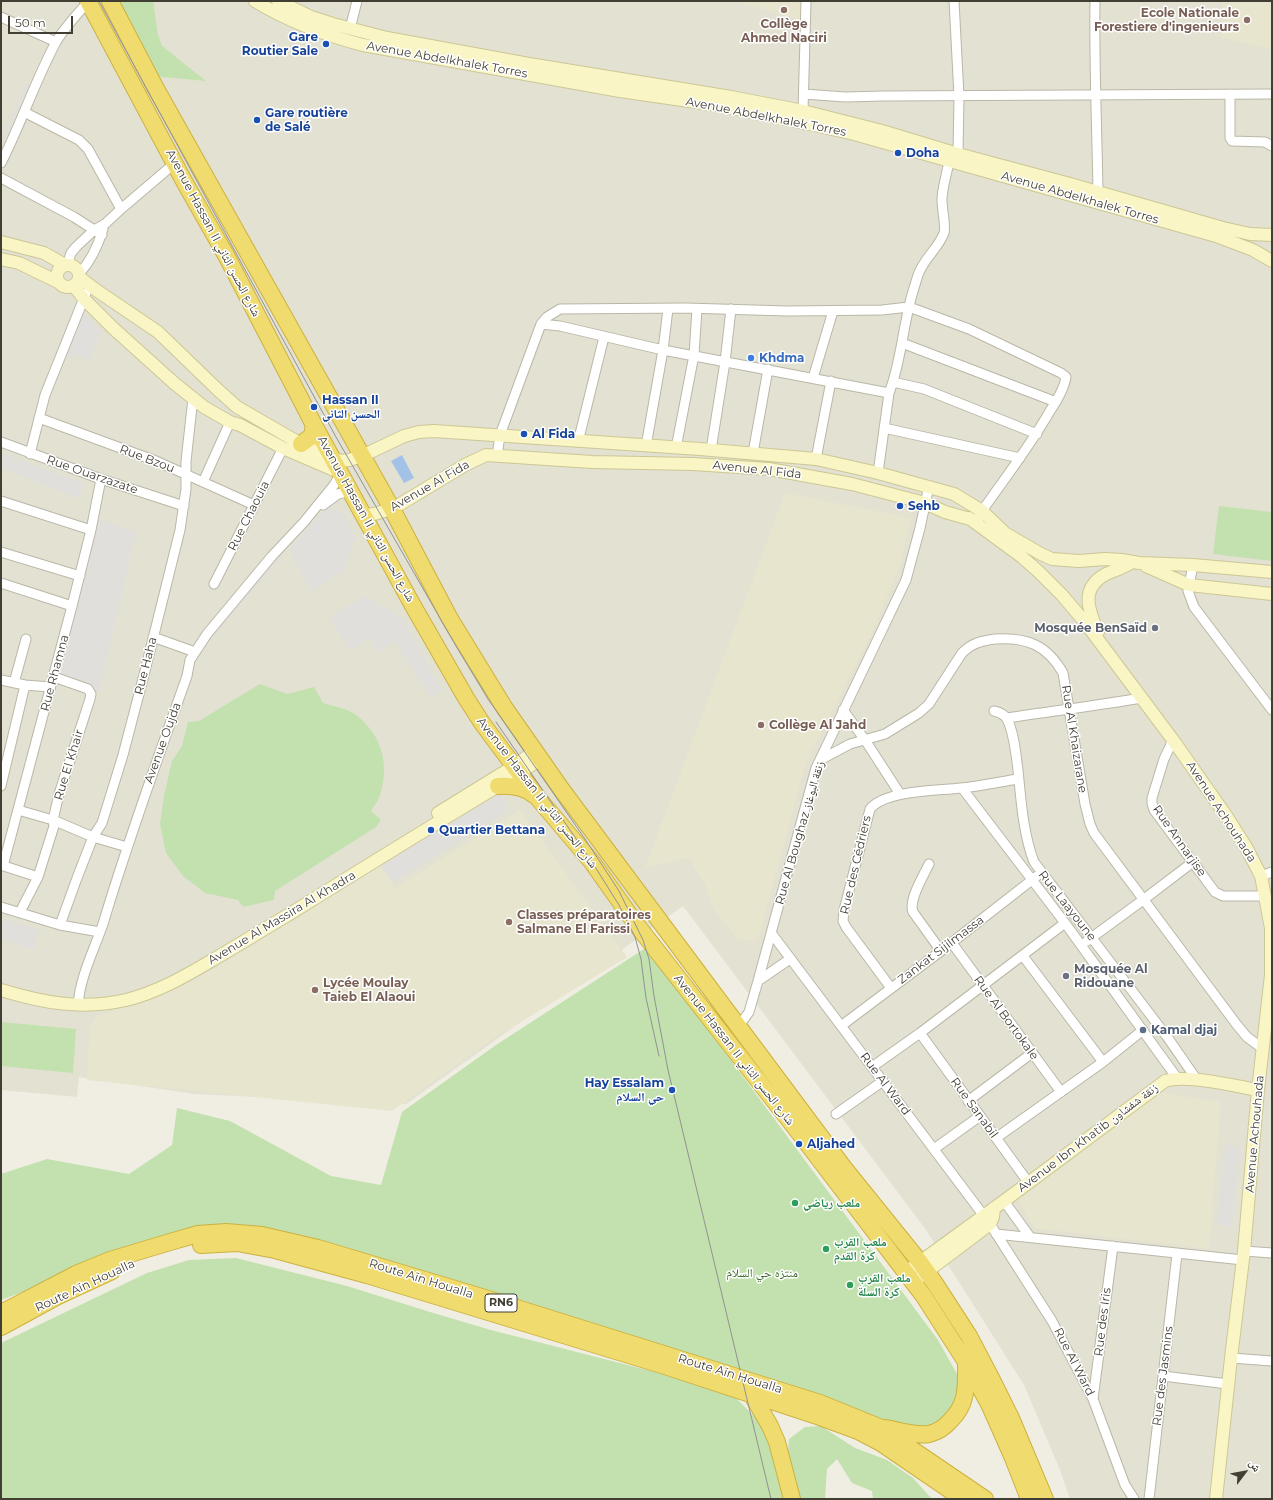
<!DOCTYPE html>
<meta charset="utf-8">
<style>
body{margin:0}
#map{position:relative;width:1273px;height:1500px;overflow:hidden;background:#f0eee3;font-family:Montserrat,"Noto Naskh Arabic",sans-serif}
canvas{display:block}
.frame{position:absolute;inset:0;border:2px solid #413e34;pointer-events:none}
.north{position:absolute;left:1225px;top:1452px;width:40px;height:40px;-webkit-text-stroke:3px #fff;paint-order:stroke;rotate:58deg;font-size:11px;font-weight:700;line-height:16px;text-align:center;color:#413e34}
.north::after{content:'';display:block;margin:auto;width:14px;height:18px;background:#413e34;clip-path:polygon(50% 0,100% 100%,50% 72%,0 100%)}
.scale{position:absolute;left:8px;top:16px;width:65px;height:18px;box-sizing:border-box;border:2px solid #413e34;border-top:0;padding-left:5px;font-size:12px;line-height:14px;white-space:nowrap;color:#413e34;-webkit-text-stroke:3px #fff;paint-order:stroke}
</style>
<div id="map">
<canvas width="1273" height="1500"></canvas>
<div class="frame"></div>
<div class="north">ش</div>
<div class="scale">50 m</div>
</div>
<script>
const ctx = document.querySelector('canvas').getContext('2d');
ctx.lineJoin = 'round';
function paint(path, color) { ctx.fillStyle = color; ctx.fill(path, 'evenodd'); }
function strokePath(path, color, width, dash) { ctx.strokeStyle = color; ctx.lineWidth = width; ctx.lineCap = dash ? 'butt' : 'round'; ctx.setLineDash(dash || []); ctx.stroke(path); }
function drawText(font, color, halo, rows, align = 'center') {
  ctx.font = font + ' Montserrat,"Noto Naskh Arabic",sans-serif'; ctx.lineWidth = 3; ctx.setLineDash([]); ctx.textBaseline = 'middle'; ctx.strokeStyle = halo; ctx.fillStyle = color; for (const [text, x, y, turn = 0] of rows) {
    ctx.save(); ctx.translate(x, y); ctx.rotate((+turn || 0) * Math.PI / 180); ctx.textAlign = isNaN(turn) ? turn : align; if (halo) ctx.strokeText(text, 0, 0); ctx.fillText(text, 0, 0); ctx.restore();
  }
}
paint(new Path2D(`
 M 1,1 L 1272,1 L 1272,1499 L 1070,1499 L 1060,1470 L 1024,1385 L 926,1230 L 683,906 L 406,1104 L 195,1094 L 79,1077 L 77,1097 L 1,1090 Z`), '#e3e1d2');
paint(new Path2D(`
 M 734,1 L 801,1 L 800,20 Z
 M 1223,1 L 1272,1 L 1272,49 L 1222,38 Z
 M 785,493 L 911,518 L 900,564 L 876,625 L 806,762 L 758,940 L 739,940 L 714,910 L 705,884 L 688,858 L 645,868 Z
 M 520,810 L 627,957 L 490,1041 L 392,1111 L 87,1080 L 90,1027 L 97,1016 L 150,999 L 195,980 L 294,920 L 380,864 L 395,888 Z
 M 1158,1092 L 1221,1102 L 1209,1249 L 1034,1228 L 1015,1196 Z`), '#e8e5ce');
paint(new Path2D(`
 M 112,1 L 153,1 L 158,35 L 162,46 L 206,81 L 152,76 Z
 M 1219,506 L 1272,512 L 1272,561 L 1213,554 Z
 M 260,684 L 287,694 L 314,687 L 323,703 C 332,706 345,708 353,713 C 379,730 390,761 381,791 C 380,798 375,805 371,811 L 381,820 L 376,827 L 275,891 L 274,900 L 243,907 L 238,900 L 205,893 L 183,876 L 166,853 L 160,824 L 164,796 L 172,761 L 182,746 L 188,722 L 199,721 Z
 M 647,947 L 938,1340 L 957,1374 L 961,1392 L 948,1413 L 934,1425 L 913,1428 L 884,1425 L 295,1246 L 167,1239 L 1,1300 L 1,1174 L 47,1159 L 129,1174 L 172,1145 L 177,1108 L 230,1121 L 331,1176 L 381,1185 L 402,1112 L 496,1045 Z
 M 1,1022 L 76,1029 L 73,1073 L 1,1066 Z
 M 236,1258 L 347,1286 L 430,1312 L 491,1330 L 729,1391 L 762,1424 L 771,1446 L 783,1499 L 1,1499 L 1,1343 L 147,1273 L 189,1260 Z
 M 821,1426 L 855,1448 L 887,1460 L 913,1478 L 932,1499 L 873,1499 L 872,1491 L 852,1483 L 837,1459 L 827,1469 L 825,1499 L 796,1499 L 787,1464 L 789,1439 L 805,1427 Z`), '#c2e1af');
paint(new Path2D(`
 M 27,82 L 30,83 L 1,145 L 1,137 Z
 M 81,311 L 102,331 L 89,360 L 76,354 L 74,359 L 62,354 Z
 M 1,453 L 84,484 L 80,499 L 1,468 Z
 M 325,509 L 342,511 L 356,538 L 344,570 L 311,591 L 289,549 Z
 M 97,518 L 136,532 L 99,692 L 59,675 Z
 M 282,550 L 285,552 L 206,645 L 204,642 Z
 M 364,596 L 403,618 L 442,690 L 431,697 L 395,642 L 378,652 L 369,638 L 350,650 L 329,618 Z
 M 500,794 L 510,810 L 392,883 L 380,864 Z
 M 4,920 L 38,929 L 34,950 L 1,939 L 1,928 Z
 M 1225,1144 L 1240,1147 L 1232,1227 L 1217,1224 Z`), '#e1dfdb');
paint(new Path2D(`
 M 402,455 L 414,478 L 404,483 L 391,461 Z`), '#a4c1e8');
const street = new Path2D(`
 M 954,1 L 959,96 L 958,154
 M 1095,1 C 1094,65 1097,129 1098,192
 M 1,17 L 56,42
 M 350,29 L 357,1
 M 804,94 L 845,97 L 883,96 L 1272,94
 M 1230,94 L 1230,138 L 1232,141 L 1265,142 L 1272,146
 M 803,111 L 806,1
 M 24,112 L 79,140 L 88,149 L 121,209
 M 1,163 C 21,124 35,81 56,42 C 65,27 77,14 89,1
 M 1,178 L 74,217 L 102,235
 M 67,265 L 71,253 L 76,247 L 94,230 L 105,224 L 121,209 L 175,163
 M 79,274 C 91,261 98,246 103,229
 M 541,324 L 560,326 L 663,350 L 889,393
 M 902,343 L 1056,402
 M 813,378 L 833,311
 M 893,382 L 924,389 L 1037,434
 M 39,418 L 156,461 L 254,505
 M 884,428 L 1020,458
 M 1,442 L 101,479 L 184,506
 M 578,442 L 604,337
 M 646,446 L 663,350 L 668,309
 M 676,448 L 694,355 L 697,309
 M 711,450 L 725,362 L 731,309
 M 753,453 L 768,369
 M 30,454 L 45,395 L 86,293
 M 497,456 L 500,435 L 541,324 L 547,317 L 560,309 L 686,308 L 787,311 L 882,310 L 909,307 L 969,329 L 1061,373 L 1066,377 C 1064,389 1057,400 1050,411 C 1030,446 1005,478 982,511
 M 816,459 L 831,381
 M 878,473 L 889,393 C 900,365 902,335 909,307 C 911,296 915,285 918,275 C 924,258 938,249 944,233 C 946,226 942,210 942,200 C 942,188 947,174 949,161
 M 203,482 L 230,422
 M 1,501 L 91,530
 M 323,505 L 338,494 L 351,491
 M 1,552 L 80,576
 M 1193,565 L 1188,591 L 1194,607 L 1272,710
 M 1,583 L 72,606
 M 214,584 L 283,448
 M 153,637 L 195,652
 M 1,680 L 25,685 L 50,687
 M 14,683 L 26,639
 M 843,710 L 865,740 L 900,794
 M 994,711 C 999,712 1004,714 1007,719 C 1014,732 1016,755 1018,770 C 1021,800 1023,833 1034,862 L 1168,1038 L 1197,1080
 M 1007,718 C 1051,711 1096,706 1141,698
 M 1173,740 L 1164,759 L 1152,798 L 1152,803 L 1154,810 L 1215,892 L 1223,896 L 1265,896
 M 820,760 L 850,744 L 885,734 L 919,713 L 929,704 L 962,653 C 972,643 981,641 995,639 C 1027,637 1047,645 1063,673 L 1085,804 L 1090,824 L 1094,833 L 1237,1025 L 1247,1037 L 1262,1048
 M 1,786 L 25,685
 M 962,788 L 1065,923 L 1177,1078
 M 18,810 L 53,820 L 93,837 L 127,847
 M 929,864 C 924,875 908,900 913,912 L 941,951
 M 1,865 L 38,877
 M 3,866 L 72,606 L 91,530 L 101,479
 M 1261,876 L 1272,872
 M 1,907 L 60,925 L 100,932
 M 20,912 L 38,877 L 54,826 L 53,820 L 59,794 L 90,699 L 91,694 L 88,689 L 54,677
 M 60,925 L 77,878 L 93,837 L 102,823 L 123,755 L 145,671 L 180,530 L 186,489 L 186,461 L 193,398
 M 772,934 L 990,1224 L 1052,1321 L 1093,1399 L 1125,1485 L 1134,1499
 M 1087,941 L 1143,900 L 1193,862
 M 952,943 L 1061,1092
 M 1023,956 L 1103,1062
 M 758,981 L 790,959
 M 891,988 L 846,927 L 843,921 L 844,910 L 870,809 C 885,790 937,791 961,788 C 980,786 999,782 1018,779
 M 78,1005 C 80,977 94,950 103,924 C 128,840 158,758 187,676 L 190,660 L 207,634 L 272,556 L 304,522 L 334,485 L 341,473
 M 739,1026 L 749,1012 L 758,981 L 816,768 L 906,580 L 920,528 L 929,486
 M 841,1026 L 941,951 L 1037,876
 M 920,1033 L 1028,1182
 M 872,1067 L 920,1033 L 1065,923
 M 968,1101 L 1032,1053
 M 836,1114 L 883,1081
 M 996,1138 L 1103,1062 L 1143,1030
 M 934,1149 L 980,1116
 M 1004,1201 L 1030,1237
 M 996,1234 L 1243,1260
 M 1244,1251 L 1272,1253
 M 1231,1358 L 1272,1361
 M 1163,1376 L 1228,1384
 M 1093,1399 L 1113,1246
 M 1149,1499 L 1177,1254`);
const secondary = new Path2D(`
 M 255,1 C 288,21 325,35 363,45 L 620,91 L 717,105 L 810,124 L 854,134 L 1216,236 L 1253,250 L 1272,261
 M 278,1 L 311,17 L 333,24 L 387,38 L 529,64 L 731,97 L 803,111 L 882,131 L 958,154 L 1070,184 L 1223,228 L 1250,234 L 1272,235
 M 1,242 L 44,253 L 65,265
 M 1,259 L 19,263 L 58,282
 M57 276a11 11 0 1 1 22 0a11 11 0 1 1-22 0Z
 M 79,277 L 96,290 L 158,332 L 218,390 L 237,407 L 301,444 L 326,456 L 341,461 L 349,460 L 362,456 L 404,436 L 419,432 L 434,431 L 700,449 L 816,459 L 878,473 L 954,494 L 982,511 L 1003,531
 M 74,286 L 84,299 L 113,328 L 174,383 L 204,407 L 230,422 L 240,425 L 283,448 L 341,473
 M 364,515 L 374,514 L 392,509 L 465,465 L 486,455 L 592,462 L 693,464 L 769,469 L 852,484 L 925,503 L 945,512 L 977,521
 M 969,518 L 1022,557 L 1039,572 L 1062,595 L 1084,621 L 1173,740 L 1227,817 L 1246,847 L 1261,876 L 1271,928 L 1271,975 L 1258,1090 L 1244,1251 L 1231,1358 L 1216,1499
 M 996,528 L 1041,554 L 1052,559 L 1079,561 L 1105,559 L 1122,560 L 1139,563 L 1193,565 L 1272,572
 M 1146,566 L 1189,585 L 1272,594
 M 1098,632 C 1088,609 1080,588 1106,574 C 1115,570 1124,568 1132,562
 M 438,813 L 514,766 L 535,751
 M 1,990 C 44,1003 81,1010 126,1000 C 159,992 187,975 216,958 C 240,944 264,929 288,915 C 365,867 442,819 520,773 L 540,759
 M 906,1272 L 1004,1201 L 1165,1081 C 1185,1074 1235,1086 1258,1090
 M 920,1277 L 990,1224 L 993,1217 L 994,1208`);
const highway = new Path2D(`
 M 88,1 L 185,183 L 227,257 L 314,425 L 412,604 L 466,698 L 482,723 L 537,797 L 592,862 L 636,924 L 797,1130 L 923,1295 L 966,1362 L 990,1406 L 1013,1458 L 1029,1499
 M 110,1 L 155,87 L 392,509 L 450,619 L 504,707 L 562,790 L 697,971 L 844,1168 L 919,1261 L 934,1282 L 969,1336 L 990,1376 L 1011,1418 L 1045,1499
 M 301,444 L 312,436 L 314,425
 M 498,786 C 511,785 523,786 534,795
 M 201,1245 L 237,1243 L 275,1250 L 367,1275 L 665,1366 L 820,1417 L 858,1431 L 881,1443 L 963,1499
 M 1,1313 L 76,1274 L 110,1260 L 170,1242 L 198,1234 L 226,1232 L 262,1235 L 318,1248 L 472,1294 L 820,1403 L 879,1427 L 985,1499
 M 1,1327 L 58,1296 L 112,1271
 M 752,1395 L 770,1426 L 777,1442 L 792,1499
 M 886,1428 C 900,1431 915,1436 929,1434 C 937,1432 945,1427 950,1421 C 968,1404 966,1386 966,1364`);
strokePath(street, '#bab7a7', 11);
strokePath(secondary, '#ccc796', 14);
strokePath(highway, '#cdb13f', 18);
strokePath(street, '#fff', 9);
strokePath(secondary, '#f9f5c4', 12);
strokePath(highway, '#f0db6e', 16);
strokePath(new Path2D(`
 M 99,1 L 336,437 L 456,646 L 488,699 L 585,839 L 619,891 L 643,940 L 649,959 L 654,996 L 668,1070 L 771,1499
 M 496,722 L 592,862 L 619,905 L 635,937 L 641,959 L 646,998 L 659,1056`), '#929292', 1);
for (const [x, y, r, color] of [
 [784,10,4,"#8d6e63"],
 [1247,20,4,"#8d6e63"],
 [326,44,4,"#1a4fb4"],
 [257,120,4,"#1a4fb4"],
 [898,153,4,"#1a4fb4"],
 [751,358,4,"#3f7fe0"],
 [314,407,4,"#1a4fb4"],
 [524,434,4,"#1a4fb4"],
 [900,506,4,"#1a4fb4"],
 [1155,628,4,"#6b7280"],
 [761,725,4,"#8d6e63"],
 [431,830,4,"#1a4fb4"],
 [509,922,4,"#8d6e63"],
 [1066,976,4,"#6b7280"],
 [315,990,4,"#8d6e63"],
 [1143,1030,4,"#5c6f8a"],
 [672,1090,4,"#1a4fb4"],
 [799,1144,4,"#1a4fb4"],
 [795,1203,4,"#2e9e5b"],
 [826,1249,4,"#2e9e5b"],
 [850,1285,4,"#2e9e5b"]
]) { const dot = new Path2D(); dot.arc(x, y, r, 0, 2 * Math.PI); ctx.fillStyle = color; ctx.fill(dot); strokePath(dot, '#fff', 1.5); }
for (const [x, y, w] of [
 [501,1303,32]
]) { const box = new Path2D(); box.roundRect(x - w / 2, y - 9, w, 18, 3); ctx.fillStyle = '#fff'; ctx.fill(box); strokePath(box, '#413e34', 1); }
drawText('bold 11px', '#413e34', null, [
 ["RN6",501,1303]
]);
drawText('bold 12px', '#785e54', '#fff', [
 ["Ecole Nationale",1239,13,"right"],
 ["Forestiere d'ingenieurs",1239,27,"right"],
 ["Collège",784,24,"center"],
 ["Ahmed Naciri",784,38,"center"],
 ["Collège Al Jahd",769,725],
 ["Classes préparatoires",517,915],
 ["Salmane El Farissi",517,929],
 ["Lycée Moulay",323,983],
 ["Taieb El Alaoui",323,997]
], 'left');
drawText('bold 12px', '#164399', '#fff', [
 ["Gare",318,37,"right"],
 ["Routier Sale",318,51,"right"],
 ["Gare routière",265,113],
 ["de Salé",265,127],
 ["Doha",906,153],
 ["Hassan II",322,400],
 ["الحسن الثاني",322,414],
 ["Al Fida",532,434],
 ["Sehb",908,506],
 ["Quartier Bettana",439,830],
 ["Hay Essalam",664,1083,"right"],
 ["حي السلام",664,1097,"right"],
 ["Aljahed",807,1144]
], 'left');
drawText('12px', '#413e34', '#fff', [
 ["Avenue Abdelkhalek Torres",447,60,10],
 ["Avenue Abdelkhalek Torres",766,117,11],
 ["Avenue Abdelkhalek Torres",1080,198,16],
 ["Avenue Hassan II شارع الحسن الثاني",213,233,62],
 ["Rue Bzou",147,459,21],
 ["Avenue Al Fida",757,470,6],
 ["Rue Ouarzazate",92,475,19],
 ["Avenue Al Fida",430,486,-30],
 ["Rue Chaouia",249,516,-63],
 ["Avenue Hassan II شارع الحسن الثاني",366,519,61],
 ["Rue Haha",146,666,-76],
 ["Rue Rhamna",55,673,-75],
 ["Rue Al Khaizarane",1074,739,81],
 ["Avenue Oujda",163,743,-70],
 ["Rue El Khair",69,765,-73],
 ["Avenue Hassan II شارع الحسن الثاني",537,793,52],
 ["Avenue Achouhada",1221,812,57],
 ["Rue Al Boughaz زنقة البوغاز",800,833,-74],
 ["Rue Annarjise",1179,841,55],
 ["Rue des Cédriers",856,865,-77],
 ["Rue Laayoune",1067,906,52],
 ["Avenue Al Massira Al Khadra",282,918,-31],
 ["Zankat Sijilmassa",941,950,-37],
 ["Rue Al Bortokale",1006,1018,54],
 ["Avenue Hassan II شارع الحسن الثاني",734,1050,52],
 ["Rue Al Ward",885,1084,53],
 ["Rue Sanabil",974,1108,54],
 ["Avenue Achouhada",1255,1134,-85],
 ["Avenue Ibn Khatib زنقة شفشاون",1088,1138,-37],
 ["Route Aïn Houalla",421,1279,17],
 ["Route Aïn Houalla",85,1286,-25],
 ["Rue des Iris",1103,1322,-83],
 ["Rue Al Ward",1074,1362,63],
 ["Route Aïn Houalla",730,1374,17],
 ["Rue des Jasmins",1163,1376,-83]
]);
drawText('bold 12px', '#366cbe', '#fff', [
 ["Khdma",759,358]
], 'left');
drawText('bold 12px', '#5b616d', '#fff', [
 ["Mosquée BenSaïd",1147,628],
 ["Mosquée Al",1074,969,"left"],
 ["Ridouane",1074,983,"left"]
], 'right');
drawText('bold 12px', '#4e5e75', '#fff', [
 ["Kamal djaj",1151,1030]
], 'left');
drawText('bold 12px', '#27864d', '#fff', [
 ["ملعب رياضي",803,1203],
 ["ملعب القرب",834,1242],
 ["كرة القدم",834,1256],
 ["ملعب القرب",858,1278],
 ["كرة السلة",858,1292]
], 'left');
drawText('12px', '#3b6c2e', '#fff', [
 ["منتزه حي السلام",762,1273]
]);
</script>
